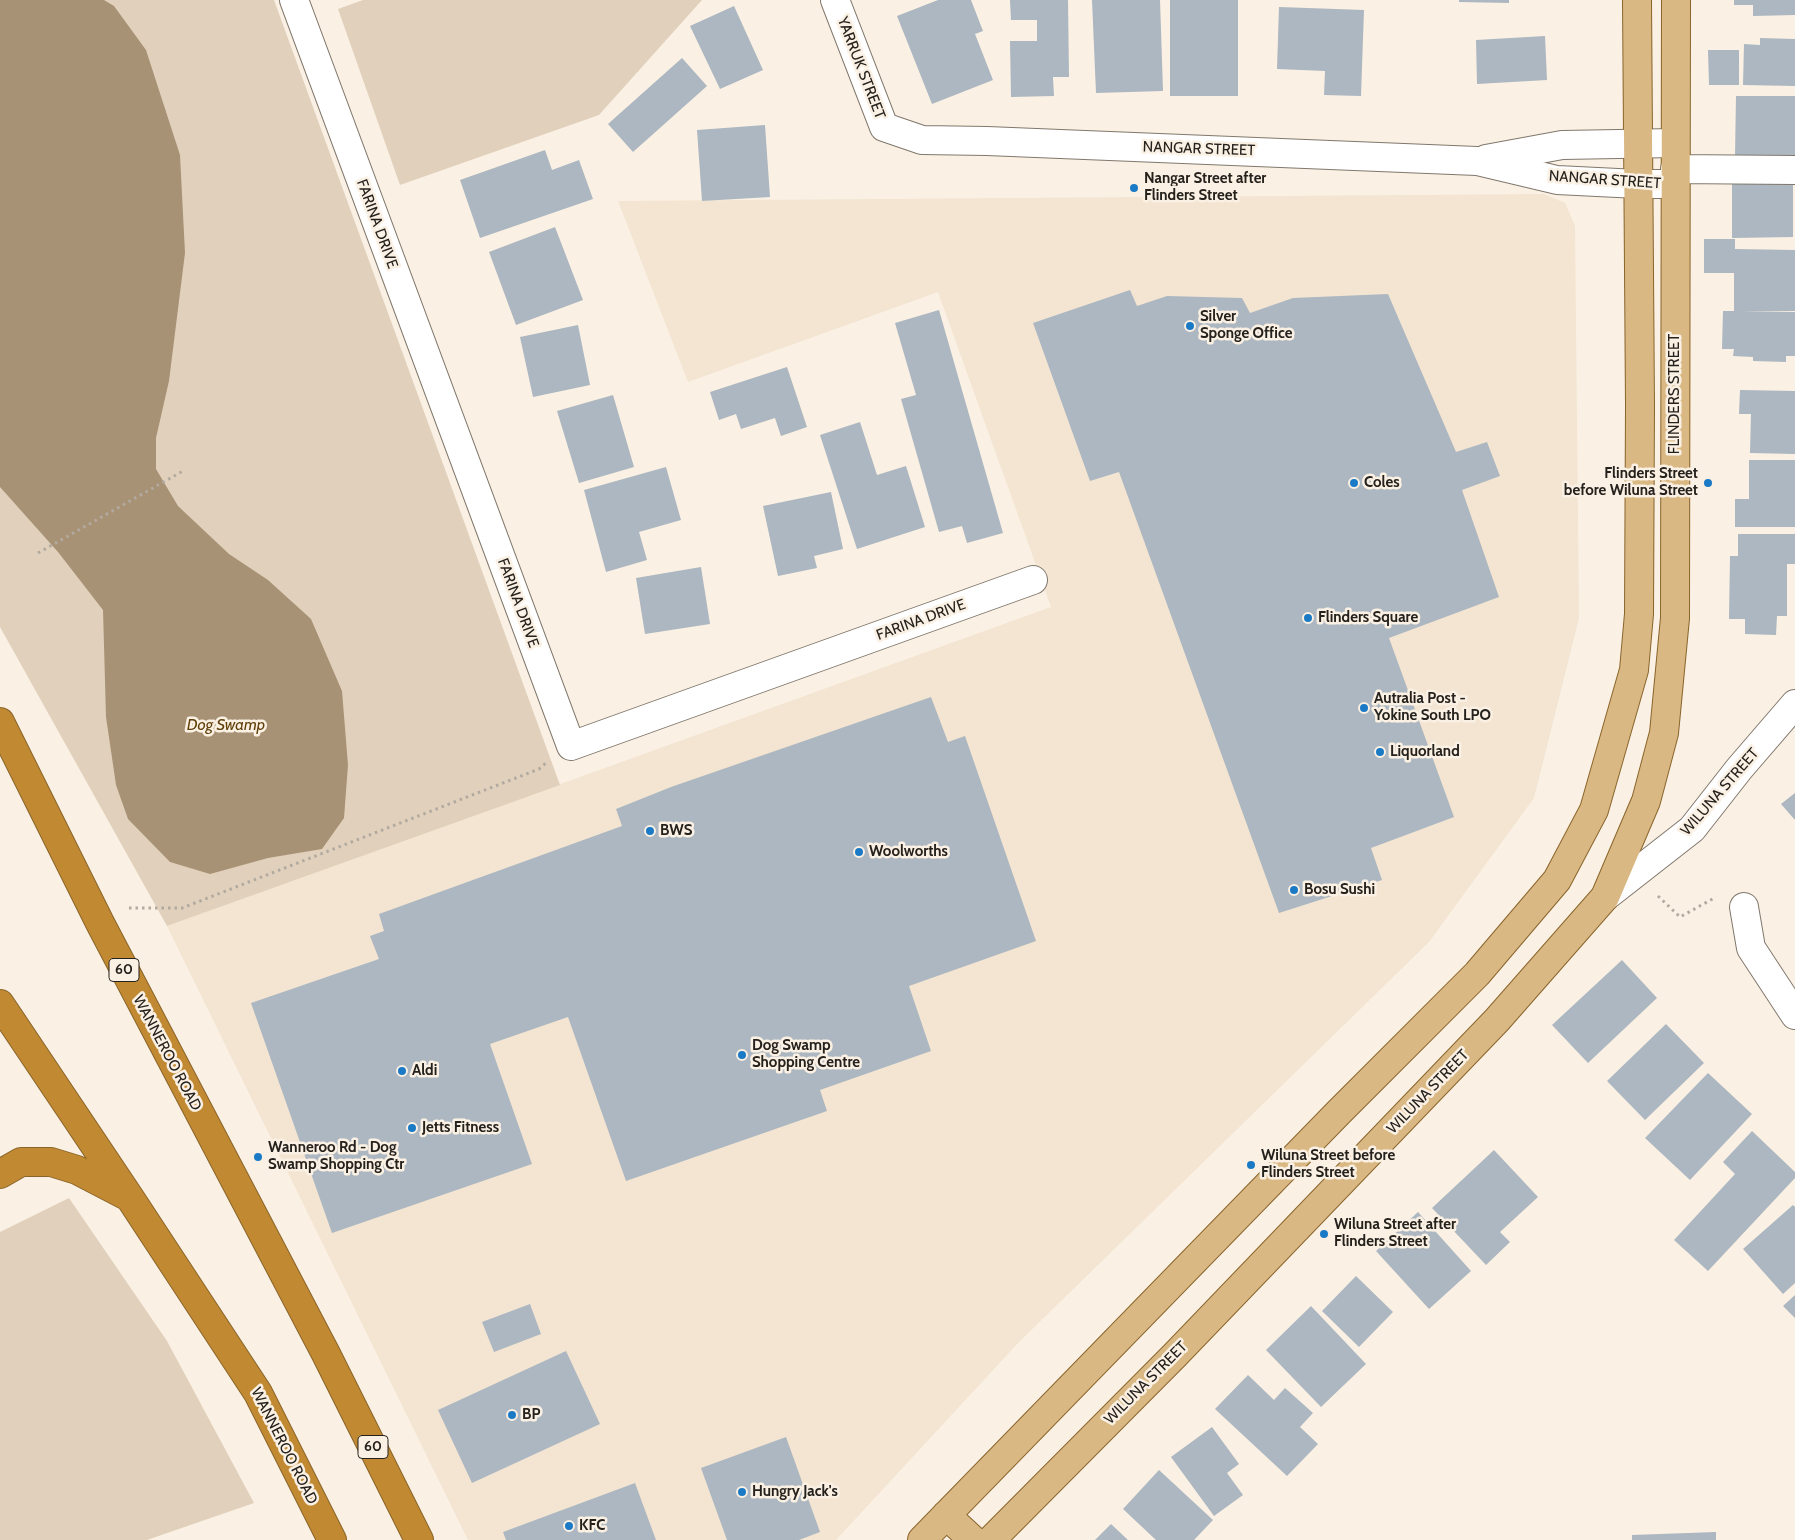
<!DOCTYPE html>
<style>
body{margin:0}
canvas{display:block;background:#faf0e3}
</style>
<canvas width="1795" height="1540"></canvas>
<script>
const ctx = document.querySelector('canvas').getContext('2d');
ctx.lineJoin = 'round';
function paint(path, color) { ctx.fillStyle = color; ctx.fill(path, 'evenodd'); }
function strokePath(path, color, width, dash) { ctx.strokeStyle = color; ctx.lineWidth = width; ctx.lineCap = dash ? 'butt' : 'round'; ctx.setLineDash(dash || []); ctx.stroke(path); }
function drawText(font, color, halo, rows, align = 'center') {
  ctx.font = font + ' Cabin,sans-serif'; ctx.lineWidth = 5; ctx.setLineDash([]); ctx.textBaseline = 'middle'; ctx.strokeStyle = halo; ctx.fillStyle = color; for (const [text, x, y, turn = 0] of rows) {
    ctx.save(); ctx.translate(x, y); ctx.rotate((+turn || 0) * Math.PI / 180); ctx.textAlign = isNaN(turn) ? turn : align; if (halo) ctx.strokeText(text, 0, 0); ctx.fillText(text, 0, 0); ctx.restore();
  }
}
paint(new Path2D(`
 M 1544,194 L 1565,203 L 1575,226 L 1579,618 L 1534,798 L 1429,942 L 1019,1342 L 836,1540 L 468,1540 L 167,926 L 1051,607 L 938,292 L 688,382 L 618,201 Z`), '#f3e5d2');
paint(new Path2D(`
 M 0,0 L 274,0 L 560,785 L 167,926 L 0,627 Z
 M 363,0 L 702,0 L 599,115 L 400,185 L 338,9 Z
 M 69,1198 L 167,1341 L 254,1503 L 147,1540 L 0,1540 L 0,1232 Z`), '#e1d1bc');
paint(new Path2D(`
 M 0,0 L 104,0 L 114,6 L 146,50 L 180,155 L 185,253 L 169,381 L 156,438 L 156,469 L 178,506 L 229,554 L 268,580 L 311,619 L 342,691 L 348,765 L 344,818 L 322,849 L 268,858 L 210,874 L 170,862 L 128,819 L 116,785 L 106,717 L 103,610 L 58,552 L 0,487 Z`), '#a89275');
paint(new Path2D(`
 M 938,0 L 971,0 L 983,31 L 975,34 L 993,80 L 932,104 L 897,16 Z
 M 1010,0 L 1068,0 L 1069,77 L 1053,77 L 1054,96 L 1011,97 L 1010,41 L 1037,41 L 1037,20 L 1011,20 Z
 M 1092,0 L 1160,0 L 1163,91 L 1096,93 Z
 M 1170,0 L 1238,0 L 1238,96 L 1170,96 Z
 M 1459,0 L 1509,0 L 1509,3 L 1459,2 Z
 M 1734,0 L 1795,0 L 1795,15 L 1753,16 L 1753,5 L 1734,5 Z
 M 734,6 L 763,70 L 720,89 L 690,26 Z
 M 1279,7 L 1364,10 L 1361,96 L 1324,95 L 1325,71 L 1277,69 Z
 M 1545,36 L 1547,80 L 1477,84 L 1476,40 Z
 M 1760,38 L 1795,39 L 1795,86 L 1743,85 L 1744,44 L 1760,45 Z
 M 1708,50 L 1739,50 L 1739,85 L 1709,85 Z
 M 682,58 L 707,86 L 633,152 L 608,124 Z
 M 1736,96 L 1795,96 L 1795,158 L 1735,157 Z
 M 765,125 L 770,197 L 702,201 L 697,130 Z
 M 545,150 L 552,170 L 579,160 L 593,199 L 480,238 L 460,180 Z
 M 1732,177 L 1793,177 L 1793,237 L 1732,238 Z
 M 555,227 L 583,300 L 516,325 L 489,252 Z
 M 1704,239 L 1735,239 L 1735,249 L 1795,250 L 1795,311 L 1740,311 L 1795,312 L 1795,356 L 1786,356 L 1786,362 L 1753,361 L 1753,357 L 1733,356 L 1734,349 L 1722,349 L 1723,311 L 1734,311 L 1734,273 L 1704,273 Z
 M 1130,290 L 1137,306 L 1167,296 L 1242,298 L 1250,313 L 1293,298 L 1388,294 L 1456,452 L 1487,442 L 1500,476 L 1462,490 L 1499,597 L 1389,638 L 1454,817 L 1371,848 L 1382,880 L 1279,913 L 1119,472 L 1090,481 L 1033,323 Z
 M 939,310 L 1003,533 L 967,543 L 962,526 L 939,532 L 901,399 L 916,395 L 895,323 Z
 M 578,325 L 590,385 L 533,397 L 520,337 Z
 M 787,367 L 807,427 L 781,436 L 775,418 L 741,429 L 736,414 L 719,420 L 710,392 Z
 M 1740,390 L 1795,391 L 1795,454 L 1750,453 L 1751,414 L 1739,414 Z
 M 613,395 L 634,467 L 579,483 L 557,411 Z
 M 860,422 L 877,475 L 906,466 L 925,527 L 857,549 L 820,435 Z
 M 1749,460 L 1795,460 L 1795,527 L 1735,527 L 1735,499 L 1749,499 Z
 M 666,467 L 681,520 L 639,532 L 647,560 L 606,572 L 584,490 Z
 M 831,492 L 843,549 L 814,556 L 817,568 L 778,576 L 763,506 Z
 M 1738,534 L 1795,534 L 1795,564 L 1787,564 L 1787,616 L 1777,616 L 1776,635 L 1745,634 L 1745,619 L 1729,619 L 1730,556 L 1738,556 Z
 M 701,567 L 710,624 L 645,634 L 636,578 Z
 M 931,697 L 948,742 L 965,736 L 1036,941 L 909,986 L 931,1051 L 820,1090 L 827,1111 L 626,1181 L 568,1017 L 490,1044 L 532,1164 L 332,1233 L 251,1003 L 379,959 L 370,936 L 384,931 L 379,914 L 622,826 L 616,809 L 671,787 Z
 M 1795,793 L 1795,820 L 1781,804 Z
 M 1622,960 L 1657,998 L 1588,1063 L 1552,1025 Z
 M 1666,1024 L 1704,1063 L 1645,1120 L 1607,1081 Z
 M 1708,1073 L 1752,1114 L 1690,1180 L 1645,1138 Z
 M 1752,1131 L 1795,1172 L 1795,1178 L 1708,1271 L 1674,1240 L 1735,1174 L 1723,1162 Z
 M 1494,1150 L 1538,1197 L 1500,1232 L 1510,1242 L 1486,1265 L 1432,1208 Z
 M 1793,1205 L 1795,1207 L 1795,1283 L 1783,1294 L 1743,1249 Z
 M 1418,1212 L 1471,1271 L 1429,1309 L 1376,1251 Z
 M 1356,1276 L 1393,1312 L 1359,1347 L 1322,1311 Z
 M 1795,1295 L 1795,1318 L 1783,1306 Z
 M 530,1304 L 541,1334 L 494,1352 L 482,1322 Z
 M 1311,1306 L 1366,1364 L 1321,1407 L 1266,1350 Z
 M 566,1351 L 600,1424 L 472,1483 L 438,1410 Z
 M 1248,1375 L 1274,1400 L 1285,1388 L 1313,1413 L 1300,1427 L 1318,1444 L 1287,1476 L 1215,1409 Z
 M 1212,1427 L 1239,1464 L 1227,1473 L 1243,1495 L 1214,1516 L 1171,1457 Z
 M 786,1437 L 820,1532 L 799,1540 L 727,1540 L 701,1468 Z
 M 1159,1470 L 1213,1520 L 1194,1540 L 1156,1540 L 1123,1509 Z
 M 635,1483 L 656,1540 L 506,1540 L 503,1532 Z
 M 1111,1524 L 1128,1540 L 1095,1540 Z
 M 1716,1532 L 1716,1540 L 1632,1540 L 1632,1535 Z`), '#acb7c1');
const minor = new Path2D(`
 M 294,0 L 571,746 L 1033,580
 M 835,0 L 884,127 L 922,140 L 987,141 L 1477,161 L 1557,180 L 1638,184 L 1675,184
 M 1486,159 L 1562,145 L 1675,143
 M 1675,169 L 1795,170
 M 1605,897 L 1692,829 L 1739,769 L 1795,704
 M 1744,907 L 1751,948 L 1795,1015`);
const major = new Path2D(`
 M 946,1515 L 973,1540
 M 922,1540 L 1339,1112 L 1477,974 L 1557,880 L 1594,810 L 1634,670 L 1639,614 L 1640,406 L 1637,0
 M 991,1540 L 1175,1355 L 1497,1020 L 1605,897 L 1646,801 L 1664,733 L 1675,618 L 1676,0`);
const highway = new Path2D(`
 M 0,722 L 100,923 L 326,1354 L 419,1540
 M 0,1004 L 130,1198 L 258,1393 L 332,1540
 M 0,1174 L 21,1162 L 51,1162 L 77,1170 L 127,1196`);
strokePath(minor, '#81786d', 30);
strokePath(major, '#8a652b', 30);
strokePath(highway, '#8a652b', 30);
strokePath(new Path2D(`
 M 38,553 L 183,471
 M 1658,896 L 1680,917 L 1716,897
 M 129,908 L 182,908 L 539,769 L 547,762`), '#b2aaa0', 3, [2.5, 4]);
strokePath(minor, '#fff', 28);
strokePath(major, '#d9b884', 28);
strokePath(highway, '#c08932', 28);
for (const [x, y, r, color] of [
 [1134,188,5,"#1b7ac6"],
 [1190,326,5,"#1b7ac6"],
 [1354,483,5,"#1b7ac6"],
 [1708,483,5,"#1b7ac6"],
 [1308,618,5,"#1b7ac6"],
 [1364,708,5,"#1b7ac6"],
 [1380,752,5,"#1b7ac6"],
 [650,831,5,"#1b7ac6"],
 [859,852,5,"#1b7ac6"],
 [1294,890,5,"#1b7ac6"],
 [742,1055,5,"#1b7ac6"],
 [402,1071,5,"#1b7ac6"],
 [412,1128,5,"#1b7ac6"],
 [258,1157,5,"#1b7ac6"],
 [1251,1165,5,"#1b7ac6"],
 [1324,1234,5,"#1b7ac6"],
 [512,1415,5,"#1b7ac6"],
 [742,1492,5,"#1b7ac6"],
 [569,1526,5,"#1b7ac6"]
]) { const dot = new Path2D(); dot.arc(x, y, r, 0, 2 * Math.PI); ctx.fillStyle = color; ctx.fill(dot); strokePath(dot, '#faf0e3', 2); }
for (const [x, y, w] of [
 [124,970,30],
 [373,1447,30]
]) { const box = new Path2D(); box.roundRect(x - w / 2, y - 11.5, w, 23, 4); ctx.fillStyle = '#faf0e3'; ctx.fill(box); strokePath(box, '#25211d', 1); }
drawText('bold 14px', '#25211d', null, [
 ["60",124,970],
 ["60",373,1447]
]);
drawText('15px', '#25211d', '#faf0e3', [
 ["YARRUK STREET",861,68,69],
 ["NANGAR STREET",1199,149,2],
 ["NANGAR STREET",1605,180,4],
 ["FARINA DRIVE",377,224,70],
 ["FLINDERS STREET",1675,394,-90],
 ["FARINA DRIVE",518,603,70],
 ["FARINA DRIVE",921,620,-20],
 ["WILUNA STREET",1720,792,-49],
 ["WANNEROO ROAD",167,1053,62],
 ["WILUNA STREET",1428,1092,-46],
 ["WILUNA STREET",1146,1383,-45],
 ["WANNEROO ROAD",284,1446,63]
]);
drawText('bold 15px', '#25211d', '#faf0e3', [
 ["Nangar Street after",1144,179],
 ["Flinders Street",1144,196],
 ["Silver",1200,317],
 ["Sponge Office",1200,334],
 ["Flinders Street",1698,474,"right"],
 ["before Wiluna Street",1698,491,"right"],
 ["Coles",1364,483],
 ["Flinders Square",1318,618],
 ["Autralia Post -",1374,699],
 ["Yokine South LPO",1374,716],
 ["Liquorland",1390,752],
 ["BWS",660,831],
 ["Woolworths",869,852],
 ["Bosu Sushi",1304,890],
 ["Dog Swamp",752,1046],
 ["Shopping Centre",752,1063],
 ["Aldi",412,1071],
 ["Jetts Fitness",422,1128],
 ["Wanneroo Rd - Dog",268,1148],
 ["Swamp Shopping Ctr",268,1165],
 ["Wiluna Street before",1261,1156],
 ["Flinders Street",1261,1173],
 ["Wiluna Street after",1334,1225],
 ["Flinders Street",1334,1242],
 ["BP",522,1415],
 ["Hungry Jack's",752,1492],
 ["KFC",579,1526]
], 'left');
drawText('italic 16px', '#5f4009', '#faf0e3', [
 ["Dog Swamp",226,725]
]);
</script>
